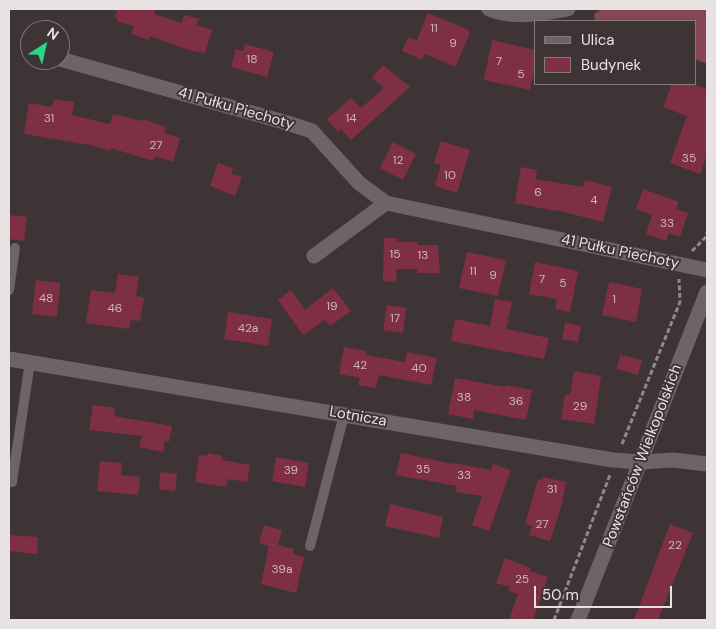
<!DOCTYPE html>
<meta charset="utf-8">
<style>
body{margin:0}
#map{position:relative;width:716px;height:629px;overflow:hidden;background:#3e3436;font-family:"DM Sans",sans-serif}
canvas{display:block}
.frame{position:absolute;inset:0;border:10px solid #e9e2e3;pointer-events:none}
.legend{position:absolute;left:534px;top:20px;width:162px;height:65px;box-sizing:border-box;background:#3e3436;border:1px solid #827a7b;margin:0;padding:6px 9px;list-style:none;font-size:15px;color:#e9e2e3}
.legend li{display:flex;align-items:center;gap:10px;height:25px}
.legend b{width:25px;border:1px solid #827a7b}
.north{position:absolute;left:20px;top:20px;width:50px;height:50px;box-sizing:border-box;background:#3e3436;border:1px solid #827a7b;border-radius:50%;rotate:35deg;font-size:14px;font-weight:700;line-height:20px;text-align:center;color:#e9e2e3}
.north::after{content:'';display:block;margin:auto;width:18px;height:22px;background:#27d885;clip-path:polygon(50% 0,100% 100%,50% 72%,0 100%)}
.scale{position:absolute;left:534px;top:586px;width:138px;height:22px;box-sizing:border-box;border:2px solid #e9e2e3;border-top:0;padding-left:6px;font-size:15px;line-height:18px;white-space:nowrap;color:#e9e2e3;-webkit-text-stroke:4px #3e3436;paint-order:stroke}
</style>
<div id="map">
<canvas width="716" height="629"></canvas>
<div class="frame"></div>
<ul class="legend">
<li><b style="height:6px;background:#6e6365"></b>Ulica</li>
<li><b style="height:14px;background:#7f2f45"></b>Budynek</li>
</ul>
<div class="north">N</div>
<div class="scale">50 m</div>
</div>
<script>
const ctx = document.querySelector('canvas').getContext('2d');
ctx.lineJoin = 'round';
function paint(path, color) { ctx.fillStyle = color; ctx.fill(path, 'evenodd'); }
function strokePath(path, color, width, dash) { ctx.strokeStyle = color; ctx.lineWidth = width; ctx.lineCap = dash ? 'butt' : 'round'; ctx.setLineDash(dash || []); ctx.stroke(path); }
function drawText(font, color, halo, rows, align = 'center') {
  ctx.font = font + ' "DM Sans",sans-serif'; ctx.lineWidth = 4; ctx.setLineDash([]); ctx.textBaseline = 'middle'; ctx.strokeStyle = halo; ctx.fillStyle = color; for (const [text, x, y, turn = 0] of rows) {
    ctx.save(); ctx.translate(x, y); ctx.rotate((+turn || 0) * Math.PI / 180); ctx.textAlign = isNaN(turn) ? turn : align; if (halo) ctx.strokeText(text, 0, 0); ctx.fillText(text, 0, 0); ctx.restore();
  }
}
paint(new Path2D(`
 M 602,9 L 707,9 L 707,64 L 695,59 L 695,21 L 598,21 L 595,20 L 594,14 Z`), '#884555');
paint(new Path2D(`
 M 118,9 L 156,9 L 154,14 L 182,23 L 184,15 L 199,19 L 197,25 L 212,30 L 205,53 L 192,51 L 150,36 L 149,40 L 131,34 L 134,26 L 118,22 L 115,16 Z
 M 428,13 L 469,30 L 469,36 L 455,67 L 425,54 L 422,60 L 402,51 L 408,37 L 417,40 Z
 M 492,40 L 535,50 L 535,66 L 530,90 L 484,80 Z
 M 245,44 L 274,52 L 267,77 L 231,67 L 236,49 L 243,51 Z
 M 383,65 L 410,87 L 351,140 L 341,129 L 338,132 L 327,119 L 351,98 L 361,108 L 384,88 L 372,78 Z
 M 672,84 L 693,84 L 707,89 L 707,155 L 700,174 L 670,163 L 687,116 L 663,107 Z
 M 54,99 L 74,102 L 72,115 L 110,124 L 113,114 L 142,121 L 143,119 L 166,127 L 164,133 L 180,138 L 173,162 L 155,156 L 153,161 L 111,148 L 111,151 L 90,145 L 24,134 L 29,103 L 52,107 Z
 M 441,141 L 470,150 L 457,193 L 435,186 L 441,165 L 434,163 Z
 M 393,142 L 416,154 L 403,180 L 380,168 Z
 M 218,163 L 233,168 L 231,174 L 242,177 L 235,196 L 210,186 Z
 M 521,167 L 537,170 L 535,179 L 583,187 L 585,180 L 612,187 L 603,222 L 556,210 L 556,211 L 515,203 Z
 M 643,189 L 679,202 L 676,209 L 688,213 L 680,237 L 669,233 L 666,241 L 646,234 L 652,215 L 636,209 Z
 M 9,215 L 27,217 L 24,241 L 9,239 Z
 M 384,238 L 397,238 L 397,242 L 418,242 L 418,245 L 438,245 L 440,273 L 417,273 L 417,269 L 397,269 L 397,267 L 396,282 L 383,281 Z
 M 467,252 L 506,260 L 498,296 L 459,288 Z
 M 535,262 L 578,271 L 570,312 L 555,309 L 557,299 L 529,294 Z
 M 118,274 L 139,277 L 136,296 L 144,298 L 140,321 L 131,320 L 129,329 L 86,323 L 91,290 L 115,293 Z
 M 36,280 L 60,283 L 57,317 L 32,314 Z
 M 609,282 L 642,289 L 636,322 L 602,315 Z
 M 333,288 L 351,311 L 330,326 L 325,320 L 303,335 L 278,300 L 291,290 L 305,310 Z
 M 495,299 L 512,302 L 506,329 L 549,338 L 544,359 L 451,341 L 455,319 L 490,326 Z
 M 387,305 L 406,308 L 403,333 L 383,330 Z
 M 228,312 L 272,319 L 268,346 L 224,339 Z
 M 565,323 L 581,326 L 578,342 L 562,339 Z
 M 344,347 L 366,351 L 366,355 L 405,362 L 407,352 L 437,358 L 431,385 L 379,375 L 376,388 L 358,385 L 360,378 L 339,374 Z
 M 620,355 L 642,360 L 638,375 L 617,369 Z
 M 574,371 L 601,376 L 594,424 L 561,419 L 565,395 L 570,395 Z
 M 455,378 L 505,387 L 506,385 L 532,390 L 526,420 L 474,410 L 473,419 L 448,414 Z
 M 93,405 L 115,408 L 114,416 L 172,426 L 169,442 L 165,441 L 163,452 L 139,447 L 142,436 L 89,430 Z
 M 208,453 L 222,456 L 222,460 L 250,465 L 247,482 L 228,479 L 226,487 L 195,482 L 199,455 L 208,456 Z
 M 401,453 L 453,464 L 454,463 L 491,470 L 493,464 L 511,470 L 489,531 L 472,525 L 482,496 L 456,492 L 457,486 L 396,475 Z
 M 276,457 L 309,463 L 305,487 L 272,481 Z
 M 100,461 L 122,463 L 121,475 L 140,477 L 138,495 L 97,491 Z
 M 160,472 L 177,474 L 175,491 L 159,489 Z
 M 543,477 L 566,482 L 562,504 L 550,541 L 529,535 L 532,526 L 525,524 L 538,479 L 542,480 Z
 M 390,504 L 443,517 L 439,538 L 385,526 Z
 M 670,524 L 693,533 L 658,620 L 634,620 Z
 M 264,525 L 282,530 L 278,545 L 294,549 L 293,554 L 304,557 L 296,593 L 261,584 L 269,546 L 259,543 Z
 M 9,535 L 38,537 L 37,554 L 9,551 Z
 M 505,558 L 531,568 L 530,571 L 548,577 L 533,620 L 509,620 L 518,594 L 508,591 L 510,587 L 496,583 Z`), '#7f2f45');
strokePath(new Path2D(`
 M 692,251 L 705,238 L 707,233
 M 622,444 L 680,302 L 679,279
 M 554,620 L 610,475`), '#91888a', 3, [5, 2.5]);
strokePath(new Path2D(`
 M 9,290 L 15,248
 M 9,482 L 12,482 L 30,362
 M 310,546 L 344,415`), '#6e6365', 10);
strokePath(new Path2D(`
 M 489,9 C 514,19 541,14 568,9
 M 60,59 L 284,122 L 312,131 L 359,183 L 386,203 L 707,270
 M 314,256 L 386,203
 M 9,359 L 613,460 L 641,462 L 673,460 L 707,464`), '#6e6365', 15);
strokePath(new Path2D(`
 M 578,620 L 707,292`), '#6e6365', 15);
drawText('12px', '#ceb5bc', null, [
 ["11",434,29],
 ["9",453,44],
 ["18",252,60],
 ["7",499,62],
 ["5",521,75],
 ["31",49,119],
 ["14",351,119],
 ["27",156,146],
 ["35",689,159],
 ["12",398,161],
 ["10",450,176],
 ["6",538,193],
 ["4",594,201],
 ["33",667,224],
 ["15",395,255],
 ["13",423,256],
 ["11",473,272],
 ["9",493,276],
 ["7",542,280],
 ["5",563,284],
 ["48",46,299],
 ["1",614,300],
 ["19",332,307],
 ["46",115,309],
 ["17",395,319],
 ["42a",248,329],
 ["42",360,366],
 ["40",419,369],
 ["38",464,398],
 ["36",516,402],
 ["29",580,407],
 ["35",423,470],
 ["39",291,471],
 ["33",464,476],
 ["31",552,490],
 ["27",542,525],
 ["22",675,546],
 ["39a",282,570],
 ["25",522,580]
]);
drawText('15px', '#e9e2e3', '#3e3436', [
 ["41 Pułku Piechoty",236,109,16],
 ["41 Pułku Piechoty",620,252,12],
 ["Lotnicza",358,417,10],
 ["Powstańców Wielkopolskich",643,456,-69]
]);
</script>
